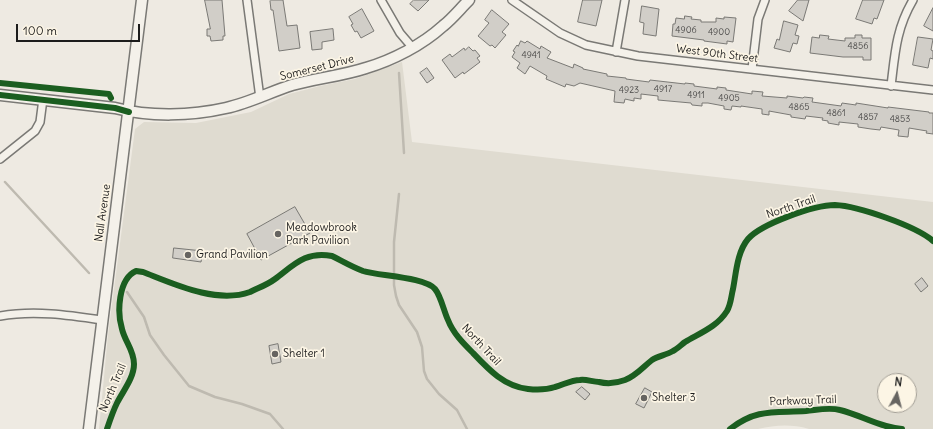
<!DOCTYPE html>
<style>
body{margin:0}
#map{position:relative;width:933px;height:429px;overflow:hidden;background:#eeeae2;font-family:Delius,sans-serif}
canvas{display:block}
.north{position:absolute;left:877px;top:373px;width:40px;height:40px;box-sizing:border-box;background:#fcf5e5;border:1px solid #a29e95;border-radius:50%;rotate:7deg;font-size:11px;font-weight:700;line-height:16px;text-align:center;color:#1c1c1c}
.north::after{content:'';display:block;margin:auto;width:14px;height:18px;background:#666461;clip-path:polygon(50% 0,100% 100%,50% 72%,0 100%)}
.scale{position:absolute;left:16px;top:24px;width:124px;height:18px;box-sizing:border-box;border:2px solid #1c1c1c;border-top:0;padding-left:5px;font-size:12px;line-height:14px;white-space:nowrap;color:#1c1c1c;-webkit-text-stroke:3px #fcf5e5;paint-order:stroke}
</style>
<div id="map">
<canvas width="933" height="429"></canvas>
<div class="north">N</div>
<div class="scale">100 m</div>
</div>
<script>
const ctx = document.querySelector('canvas').getContext('2d');
ctx.lineJoin = 'round';
function paint(path, color) { ctx.fillStyle = color; ctx.fill(path, 'evenodd'); }
function strokePath(path, color, width, dash) { ctx.strokeStyle = color; ctx.lineWidth = width; ctx.lineCap = dash ? 'butt' : 'round'; ctx.setLineDash(dash || []); ctx.stroke(path); }
function drawText(font, color, halo, rows, align = 'center') {
  ctx.font = font + ' Delius,sans-serif'; ctx.lineWidth = 3.5; ctx.setLineDash([]); ctx.textBaseline = 'middle'; ctx.strokeStyle = halo; ctx.fillStyle = color; for (const [text, x, y, turn = 0] of rows) {
    ctx.save(); ctx.translate(x, y); ctx.rotate((+turn || 0) * Math.PI / 180); ctx.textAlign = isNaN(turn) ? turn : align; if (halo) ctx.strokeText(text, 0, 0); ctx.fillText(text, 0, 0); ctx.restore();
  }
}
paint(new Path2D(`
 M 402,62 L 412,142 L 933,202 L 933,429 L 809,429 C 791,424 776,425 758,429 L 99,429 L 108,335 L 135,129 L 144,122 L 196,123 L 251,112 L 289,94 L 320,86 L 355,79 ZM 885,381 L 909,381 L 909,405 L 885,405 Z`), '#dfdbd0');
strokePath(new Path2D(`
 M 399,73 L 404,153
 M 5,182 L 89,273
 M 399,194 L 394,242 L 394,285 L 396,296 L 399,305 L 417,332 L 422,347 L 424,371 L 427,379 L 439,394 L 457,410 L 467,429
 M 127,292 L 144,317 L 150,335 L 164,355 L 189,386 L 215,397 L 242,404 L 270,414 L 283,429`), '#bebab0', 2.5);
const building = new Path2D(`
 M 205,0 L 222,0 L 225,36 L 223,36 L 223,40 L 211,41 L 210,36 L 207,36 L 207,29 L 210,29 Z
 M 271,0 L 283,0 L 287,26 L 297,25 L 300,48 L 279,51 L 273,10 L 271,10 L 270,1 Z
 M 414,0 L 429,0 L 418,11 L 410,4 Z
 M 583,0 L 602,0 L 596,26 L 578,22 Z
 M 798,0 L 809,0 L 803,21 L 789,11 Z
 M 863,0 L 884,0 L 877,19 L 874,18 L 872,24 L 856,19 Z
 M 642,6 L 659,9 L 656,36 L 643,34 L 644,23 L 640,22 Z
 M 933,8 L 933,31 L 924,26 Z
 M 362,9 L 374,31 L 361,38 L 357,31 L 355,32 L 351,25 L 353,24 L 349,17 Z
 M 492,10 L 509,24 L 502,32 L 506,35 L 495,48 L 492,45 L 490,46 L 478,36 L 489,23 L 485,20 Z
 M 685,16 L 692,17 L 691,19 L 701,20 L 701,22 L 716,22 L 716,18 L 724,19 L 724,17 L 736,18 L 733,42 L 727,41 L 727,44 L 704,41 L 704,40 L 672,36 L 673,24 L 675,24 L 676,18 L 684,19 Z
 M 784,21 L 798,25 L 795,35 L 799,36 L 797,44 L 793,43 L 790,52 L 774,48 L 777,39 L 779,40 Z
 M 333,29 L 334,40 L 322,42 L 322,49 L 312,50 L 310,32 Z
 M 820,35 L 829,36 L 828,39 L 845,41 L 845,38 L 855,38 L 855,35 L 862,35 L 862,38 L 871,38 L 871,60 L 863,60 L 863,57 L 843,57 L 810,53 L 812,37 L 819,38 Z
 M 918,37 L 933,39 L 931,50 L 933,51 L 933,59 L 930,58 L 928,68 L 913,65 Z
 M 521,41 L 525,43 L 527,41 L 540,49 L 541,46 L 551,52 L 547,58 L 573,68 L 574,64 L 583,68 L 583,69 L 607,74 L 607,76 L 626,78 L 626,79 L 649,82 L 650,80 L 685,84 L 685,83 L 694,84 L 694,86 L 717,89 L 717,87 L 726,88 L 726,90 L 752,94 L 752,91 L 763,92 L 762,96 L 787,98 L 787,96 L 803,98 L 804,97 L 813,98 L 812,102 L 841,106 L 842,103 L 856,105 L 856,103 L 888,108 L 888,107 L 929,112 L 929,113 L 933,113 L 933,134 L 926,133 L 927,131 L 909,128 L 908,137 L 898,136 L 899,130 L 881,127 L 880,130 L 871,129 L 858,127 L 858,124 L 839,122 L 839,125 L 828,123 L 828,121 L 822,120 L 823,118 L 806,116 L 805,119 L 791,117 L 791,115 L 769,111 L 769,115 L 762,114 L 762,109 L 741,106 L 741,107 L 732,106 L 731,110 L 724,109 L 724,106 L 708,103 L 702,103 L 702,106 L 692,105 L 691,103 L 658,100 L 658,96 L 641,94 L 641,99 L 634,98 L 634,101 L 625,99 L 624,103 L 614,102 L 615,91 L 580,83 L 574,86 L 566,84 L 565,87 L 546,79 L 547,76 L 530,66 L 525,74 L 517,68 L 520,63 L 512,57 L 515,52 L 513,51 L 517,45 L 518,46 Z
 M 469,47 L 473,51 L 475,50 L 480,56 L 477,58 L 480,62 L 464,74 L 463,72 L 455,78 L 442,60 L 450,54 L 452,57 L 464,48 L 465,50 Z
 M 427,68 L 434,78 L 427,83 L 420,73 Z
 M 295,207 L 310,233 L 261,260 L 247,234 Z
 M 174,248 L 203,251 L 201,262 L 173,258 Z
 M 922,278 L 928,286 L 921,292 L 915,284 Z
 M 278,344 L 281,362 L 272,364 L 269,346 Z
 M 582,387 L 590,394 L 585,400 L 576,392 Z
 M 645,388 L 652,392 L 644,408 L 636,404 Z`);
paint(building, '#d1cec8');
strokePath(building, '#7a7975', 1);
const street = new Path2D(`
 M 247,0 L 260,98
 M 381,0 L 400,33 L 412,47
 M 512,0 L 560,33 L 586,45 L 638,56 L 933,90
 M 616,52 L 625,0
 M 752,69 L 758,19 L 765,0
 M 891,86 C 895,53 896,29 913,0
 M 0,159 L 35,131 L 40,122 L 43,99
 M 0,316 C 34,310 68,315 102,320`);
const secondary = new Path2D(`
 M 0,95 L 115,108 C 150,117 191,116 226,108 C 249,103 270,92 292,85 C 317,78 342,76 366,68 C 393,60 422,45 443,26 C 452,19 460,9 469,0
 M 89,429 L 142,0`);
strokePath(street, '#7a7975', 10);
strokePath(secondary, '#7a7975', 13);
strokePath(street, '#f4f1ea', 7);
strokePath(secondary, '#f4f1ea', 10);
strokePath(new Path2D(`
 M 0,83 L 109,94 L 111,98
 M 0,95 L 115,108 L 129,112
 M 107,429 C 110,420 113,411 117,403 C 123,391 134,378 134,364 C 134,350 125,342 122,329 C 117,313 118,279 136,271 L 143,272 C 174,284 216,304 250,292 C 258,288 267,285 275,279 C 294,265 305,251 332,256 C 342,261 352,267 363,271 C 379,276 425,277 435,289 C 441,296 444,312 448,320 C 453,333 463,343 473,353 C 489,370 504,386 528,389 C 537,390 546,390 555,387 C 563,385 571,380 580,380 C 586,379 593,382 599,382 C 607,384 617,383 625,380 C 636,376 643,367 652,360 C 658,356 666,355 673,351 C 677,349 681,345 685,342 C 700,333 717,327 727,311 C 731,304 731,297 733,289 C 736,274 737,252 748,239 C 761,224 814,205 835,205 C 858,206 916,226 933,241
 M 730,429 C 757,408 775,413 806,411 C 817,410 829,407 840,410 C 861,415 878,427 902,429`), '#1b5e20', 6);
for (const [x, y, r, color] of [
 [278,234,4,"#666461"],
 [188,255,4,"#666461"],
 [275,354,4,"#666461"],
 [644,398,4,"#666461"]
]) { const dot = new Path2D(); dot.arc(x, y, r, 0, 2 * Math.PI); ctx.fillStyle = color; ctx.fill(dot); strokePath(dot, '#fcf5e5', 1.5); }
drawText('9px', '#494847', null, [
 ["4906",686,30],
 ["4900",719,32],
 ["4856",858,46],
 ["4941",531,55],
 ["4917",663,89],
 ["4923",629,90],
 ["4911",696,95],
 ["4905",729,98],
 ["4865",799,107],
 ["4861",836,113],
 ["4857",868,117],
 ["4853",900,119]
]);
drawText('11px', '#1c1c1c', '#fcf5e5', [
 ["West 90th Street",717,54,7],
 ["Somerset Drive",317,68,-14],
 ["North Trail",791,207,-19],
 ["Nall Avenue",103,213,-82],
 ["North Trail",481,345,47],
 ["North Trail",113,388,-67],
 ["Parkway Trail",803,401,-2]
]);
drawText('11px', '#1c1c1c', '#fcf5e5', [
 ["Meadowbrook",286,228],
 ["Park Pavilion",286,241],
 ["Grand Pavilion",196,255],
 ["Shelter 1",283,354],
 ["Shelter 3",652,398]
], 'left');
</script>
